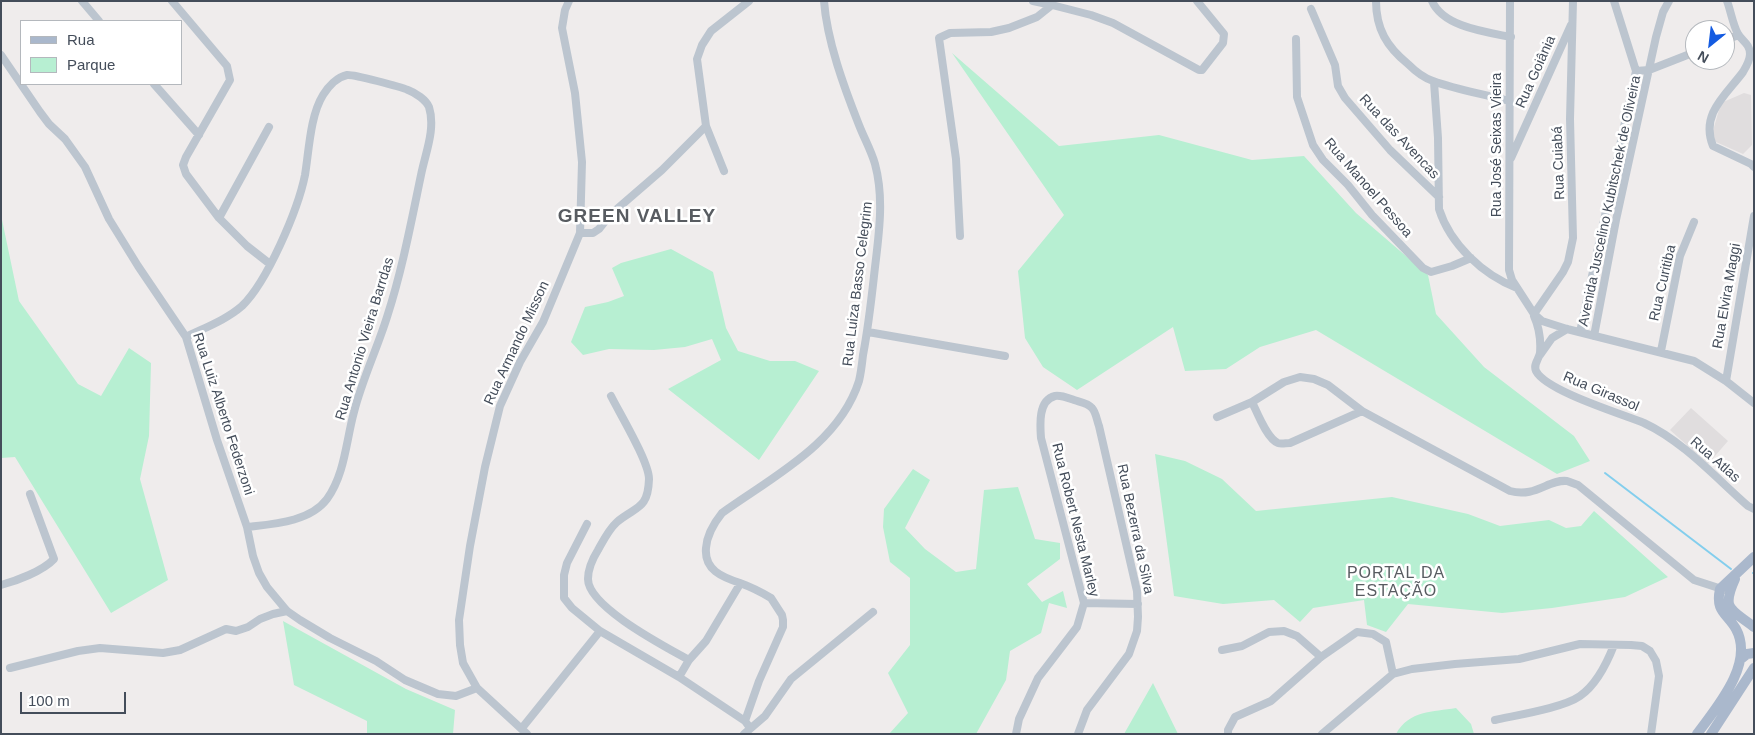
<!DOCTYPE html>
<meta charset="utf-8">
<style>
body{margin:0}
#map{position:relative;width:1755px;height:735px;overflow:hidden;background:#efecec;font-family:Helvetica,sans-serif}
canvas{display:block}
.frame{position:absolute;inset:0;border:2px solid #444d5a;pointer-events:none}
.legend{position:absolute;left:20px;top:20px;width:162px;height:65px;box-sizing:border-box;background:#fff;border:1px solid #b4b8bd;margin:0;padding:6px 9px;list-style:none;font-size:15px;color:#444d5a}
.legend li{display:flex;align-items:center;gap:10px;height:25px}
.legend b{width:25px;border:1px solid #b4b8bd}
.north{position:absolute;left:1685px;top:20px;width:50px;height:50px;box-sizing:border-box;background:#fff;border:1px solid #b4b8bd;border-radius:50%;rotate:209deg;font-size:14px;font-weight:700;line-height:20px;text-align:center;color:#444d5a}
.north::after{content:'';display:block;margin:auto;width:18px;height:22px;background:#145be1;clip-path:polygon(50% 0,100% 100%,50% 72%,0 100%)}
.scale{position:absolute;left:20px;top:692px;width:106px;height:22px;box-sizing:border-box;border:2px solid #444d5a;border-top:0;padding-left:6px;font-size:15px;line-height:18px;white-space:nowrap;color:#444d5a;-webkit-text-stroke:4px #fff;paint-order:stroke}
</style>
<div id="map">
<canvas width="1755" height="735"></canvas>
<div class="frame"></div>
<ul class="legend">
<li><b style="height:6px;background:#aab8cc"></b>Rua</li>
<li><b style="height:14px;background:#b7efd2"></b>Parque</li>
</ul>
<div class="north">N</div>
<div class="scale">100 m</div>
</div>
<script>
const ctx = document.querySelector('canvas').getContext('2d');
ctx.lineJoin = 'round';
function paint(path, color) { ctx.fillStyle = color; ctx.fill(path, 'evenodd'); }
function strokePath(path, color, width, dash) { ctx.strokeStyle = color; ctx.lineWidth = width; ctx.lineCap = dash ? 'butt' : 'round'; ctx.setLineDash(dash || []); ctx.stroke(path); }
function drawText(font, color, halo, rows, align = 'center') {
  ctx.font = font + ' Helvetica,sans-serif'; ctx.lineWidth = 5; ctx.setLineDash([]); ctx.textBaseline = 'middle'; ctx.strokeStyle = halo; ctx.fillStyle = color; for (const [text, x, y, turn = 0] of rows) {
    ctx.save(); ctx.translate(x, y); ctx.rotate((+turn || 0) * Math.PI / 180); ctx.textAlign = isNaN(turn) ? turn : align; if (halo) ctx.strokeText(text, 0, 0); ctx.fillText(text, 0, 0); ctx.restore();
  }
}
paint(new Path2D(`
 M 1744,93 L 1751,95 L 1752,145 L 1743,154 L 1716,142 L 1712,134 L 1721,103 Z
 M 1691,408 L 1728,441 L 1708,464 L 1670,430 Z`), '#e0ddde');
paint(new Path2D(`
 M 952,53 L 1059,146 L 1159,135 L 1252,160 L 1304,156 L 1356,213 L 1428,275 L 1436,314 L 1484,367 L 1574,436 L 1590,461 L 1557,474 L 1316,330 L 1260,347 L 1226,369 L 1185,371 L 1173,327 L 1077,390 L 1043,367 L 1025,338 L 1018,271 L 1064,215 Z
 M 1,215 L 19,301 L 78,384 L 101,396 L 129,348 L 151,363 L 149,436 L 140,479 L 168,580 L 111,613 L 15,457 L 1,458 Z
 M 671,249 L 713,272 L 726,328 L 738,351 L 770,361 L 795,361 L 819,371 L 759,460 L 668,389 L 721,360 L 712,339 L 685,347 L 654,350 L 609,349 L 583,355 L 571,342 L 585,307 L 608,302 L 624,296 L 612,268 L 621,263 Z
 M 1155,454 L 1185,461 L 1222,479 L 1256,511 L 1392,497 L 1468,514 L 1500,526 L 1549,520 L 1566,528 L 1581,526 L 1594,511 L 1668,577 L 1625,597 L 1552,608 L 1502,613 L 1408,604 L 1386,632 L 1367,625 L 1364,600 L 1313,608 L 1300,622 L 1274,600 L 1223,604 L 1174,596 Z
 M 913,469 L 930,480 L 905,528 L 925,549 L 956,572 L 976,569 L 984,490 L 1018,487 L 1035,539 L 1060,543 L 1060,559 L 1027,584 L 1042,602 L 1063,591 L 1067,608 L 1049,603 L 1041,633 L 1010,651 L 1006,680 L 976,734 L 889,734 L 908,713 L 888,673 L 910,645 L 910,578 L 890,562 L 883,527 L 884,509 Z
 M 283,621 L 406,689 L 455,710 L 453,734 L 367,734 L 367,721 L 294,685 Z
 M 1153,683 L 1178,734 L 1124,734 Z
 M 1456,708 L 1471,724 L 1474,734 L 1396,734 C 1409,710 1433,712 1456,708 Z`), '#b7efd2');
strokePath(new Path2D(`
 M 1605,473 L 1731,569
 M 1753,573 L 1754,573`), '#83ceed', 2);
strokePath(new Path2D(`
 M 82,1 L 99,21
 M 172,1 L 227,66 L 230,80 L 186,157 L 183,165 L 186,174 L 219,218 L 247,246 L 270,264
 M 1376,1 C 1376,29 1387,47 1408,64 C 1415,71 1424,78 1433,81 C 1457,90 1484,94 1509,101
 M 1432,1 C 1443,27 1486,32 1511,37
 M 1510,1 L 1509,270 L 1512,280 L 1534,314 L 1542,321 L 1567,329 L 1694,361 L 1726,381 L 1754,403
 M 1727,1 C 1731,12 1733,25 1738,34 C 1742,41 1750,44 1750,54 C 1750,60 1746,67 1743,72 C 1726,95 1700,114 1713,146 L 1751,164 L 1754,167
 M 1052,5 L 1091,15 L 1113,23 L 1199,70 L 1202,70 L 1223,43 L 1224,34 L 1197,1
 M 1311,9 L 1335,65 L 1338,86 L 1345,98 L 1390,150 L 1439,197
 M 1296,39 L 1297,97 L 1313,145 L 1323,160 L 1348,185 L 1372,215 L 1423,268 L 1431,272 L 1452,266 L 1471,258
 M 1725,40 L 1739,35
 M 1,55 L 40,112 L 49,124 L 65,139 L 85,167 L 109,219 L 138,266 L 186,337 L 217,440 L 247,527 L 253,556 L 259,573 L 267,587 L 287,611 L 300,620 L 330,638 L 376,661 L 405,680 L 438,694 L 456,696 L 477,688
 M 1636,71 L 1649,70 L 1695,52
 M 1434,82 L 1438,138 L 1439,209 C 1450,244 1483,275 1517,288
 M 154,84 L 199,135
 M 1511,158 L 1571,25
 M 724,171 L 706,126 L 697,59 L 702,45 L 711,31 L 749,1
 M 219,218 L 269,127
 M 580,233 L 593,233 L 599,229 L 610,215 L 662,170 L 706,126
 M 960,236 L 956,159 L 939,38 L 950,33 L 991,32 L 1009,28 L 1037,17 L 1052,5 L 1033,1
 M 1534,314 L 1563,272 L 1568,262 L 1573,238 L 1570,119 L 1573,1
 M 1534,316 C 1539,327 1541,340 1540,353 C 1539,359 1533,364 1536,371 C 1546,391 1622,414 1644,423 C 1683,441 1716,478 1748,506 L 1754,509
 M 868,332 L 1005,356
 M 1580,332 L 1636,71 L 1614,1
 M 1594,336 L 1616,220 L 1656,37 L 1663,12 L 1669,1
 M 186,337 C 204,328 226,320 242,306 C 267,282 298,210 305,175 C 309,151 310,116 323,95 C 328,87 337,77 347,75 C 353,74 401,87 408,90 C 416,93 426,100 429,107 C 436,129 425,154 421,175 C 411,223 402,271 387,317 C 377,349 362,380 354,412 C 346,441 345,474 327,499 C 310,522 273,524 247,527
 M 1661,351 L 1680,256 L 1694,222
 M 1540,355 L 1552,338 L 1567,329
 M 1726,381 L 1754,216
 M 611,396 C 620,414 649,462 649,479 C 648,510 636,506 617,522 C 609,529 603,541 598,550 C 593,558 588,570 588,579 C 588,607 666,647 689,660
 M 1252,402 C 1257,412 1267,439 1278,443 C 1281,444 1286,443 1290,443 L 1362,411
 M 1217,417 L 1252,402 L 1284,382 L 1300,377 L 1314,379 L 1328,385 L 1362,411 L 1510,491 C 1536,498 1548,479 1567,481 C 1570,482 1575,484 1578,485 L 1694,580 L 1725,590
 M 587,524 L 567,563 L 564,575 L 564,598 L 572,608 L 600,631 L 679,677 L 745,721 L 750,728
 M 1,585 C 16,581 43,571 54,559 L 30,494
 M 1084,603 L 1138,604
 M 1222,650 L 1242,646 L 1269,632 L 1284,631 L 1297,636 L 1321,657
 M 10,668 L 78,651 L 100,648 L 163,653 L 180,650 L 226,629 L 236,631 L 248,627 L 260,619 L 273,614 L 287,611
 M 679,677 L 689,660 L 706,641 L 740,584
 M 1495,720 C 1517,715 1563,708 1580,696 C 1596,685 1607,663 1614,645
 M 745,721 L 759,681 L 783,627 L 783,620 L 782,615 L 771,598 C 761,592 751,587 740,583 C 722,577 704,570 706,548 C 707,534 714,523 722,513 C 772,477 839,444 859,381 C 861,373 862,364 863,355 C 868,329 871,303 874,276 C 878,239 885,201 875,164 C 871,150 864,138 859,125 C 844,87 827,41 824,1
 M 522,728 L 600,631
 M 527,734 L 477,688 L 463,663 L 460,645 L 459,620 L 470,546 L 485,467 L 500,406 L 520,362 L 543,322 L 580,233 L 582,162 L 575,93 L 562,28 L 565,10 L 569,1
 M 744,734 L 765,716 L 791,679 L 873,612
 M 1016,734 L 1019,719 L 1038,678 L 1077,627 L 1084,603 L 1041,438 C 1040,425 1038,400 1055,396 C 1061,395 1068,398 1074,400 C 1080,402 1088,403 1092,408 C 1096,412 1097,421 1099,426 L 1137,591 L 1138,617 L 1137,631 L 1129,654 L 1087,710 L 1078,734
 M 1228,734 L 1228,730 L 1235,717 L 1271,701 L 1321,657 L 1357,632 L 1373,634 L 1386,642 L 1393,674
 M 1322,734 L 1393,674 L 1412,669 L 1455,664 L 1519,659 L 1580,644 L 1631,645 L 1642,646 L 1650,651 L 1656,661 L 1659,676 L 1651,734`), '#bcc5cf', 8);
strokePath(new Path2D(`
 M 1735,579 C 1721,610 1731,609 1754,627
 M 1742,658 L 1747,654 L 1754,653
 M 1697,734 C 1716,708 1755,664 1736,629 C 1727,613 1715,612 1720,589 L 1754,557
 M 1711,734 L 1754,668`), '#aab8cc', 10);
drawText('14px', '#444d5a', '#fff', [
 ["Rua Goiânia",1536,72,-66],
 ["Rua das Avencas",1399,137,47],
 ["Rua José Seixas Vieira",1497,145,-90],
 ["Rua Cuiabá",1559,163,-92],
 ["Rua Manoel Pessoa",1368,188,49],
 ["Avenida Juscelino Kubitschek de Oliveira",1610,201,-78],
 ["Rua Curitiba",1663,283,-77],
 ["Rua Luiza Basso Celegrim",858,284,-83],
 ["Rua Elvira Maggi",1727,296,-80],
 ["Rua Antonio Vieira Barrdas",365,339,-73],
 ["Rua Armando Misson",517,343,-65],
 ["Rua Girassol",1601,392,23],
 ["Rua Luiz Alberto Federzoni",223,414,72],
 ["Rua Atlas",1715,460,41],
 ["Rua Robert Nesta Marley",1075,520,76],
 ["Rua Bezerra da Silva",1135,529,78]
]);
ctx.letterSpacing = '1px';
drawText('16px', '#585c61', '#fff', [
 ["PORTAL DA",1396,574],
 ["ESTAÇÃO",1396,592]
]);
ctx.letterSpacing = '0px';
ctx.letterSpacing = '1px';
drawText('bold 19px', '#585c61', '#fff', [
 ["GREEN VALLEY",637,217]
]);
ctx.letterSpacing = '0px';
</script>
